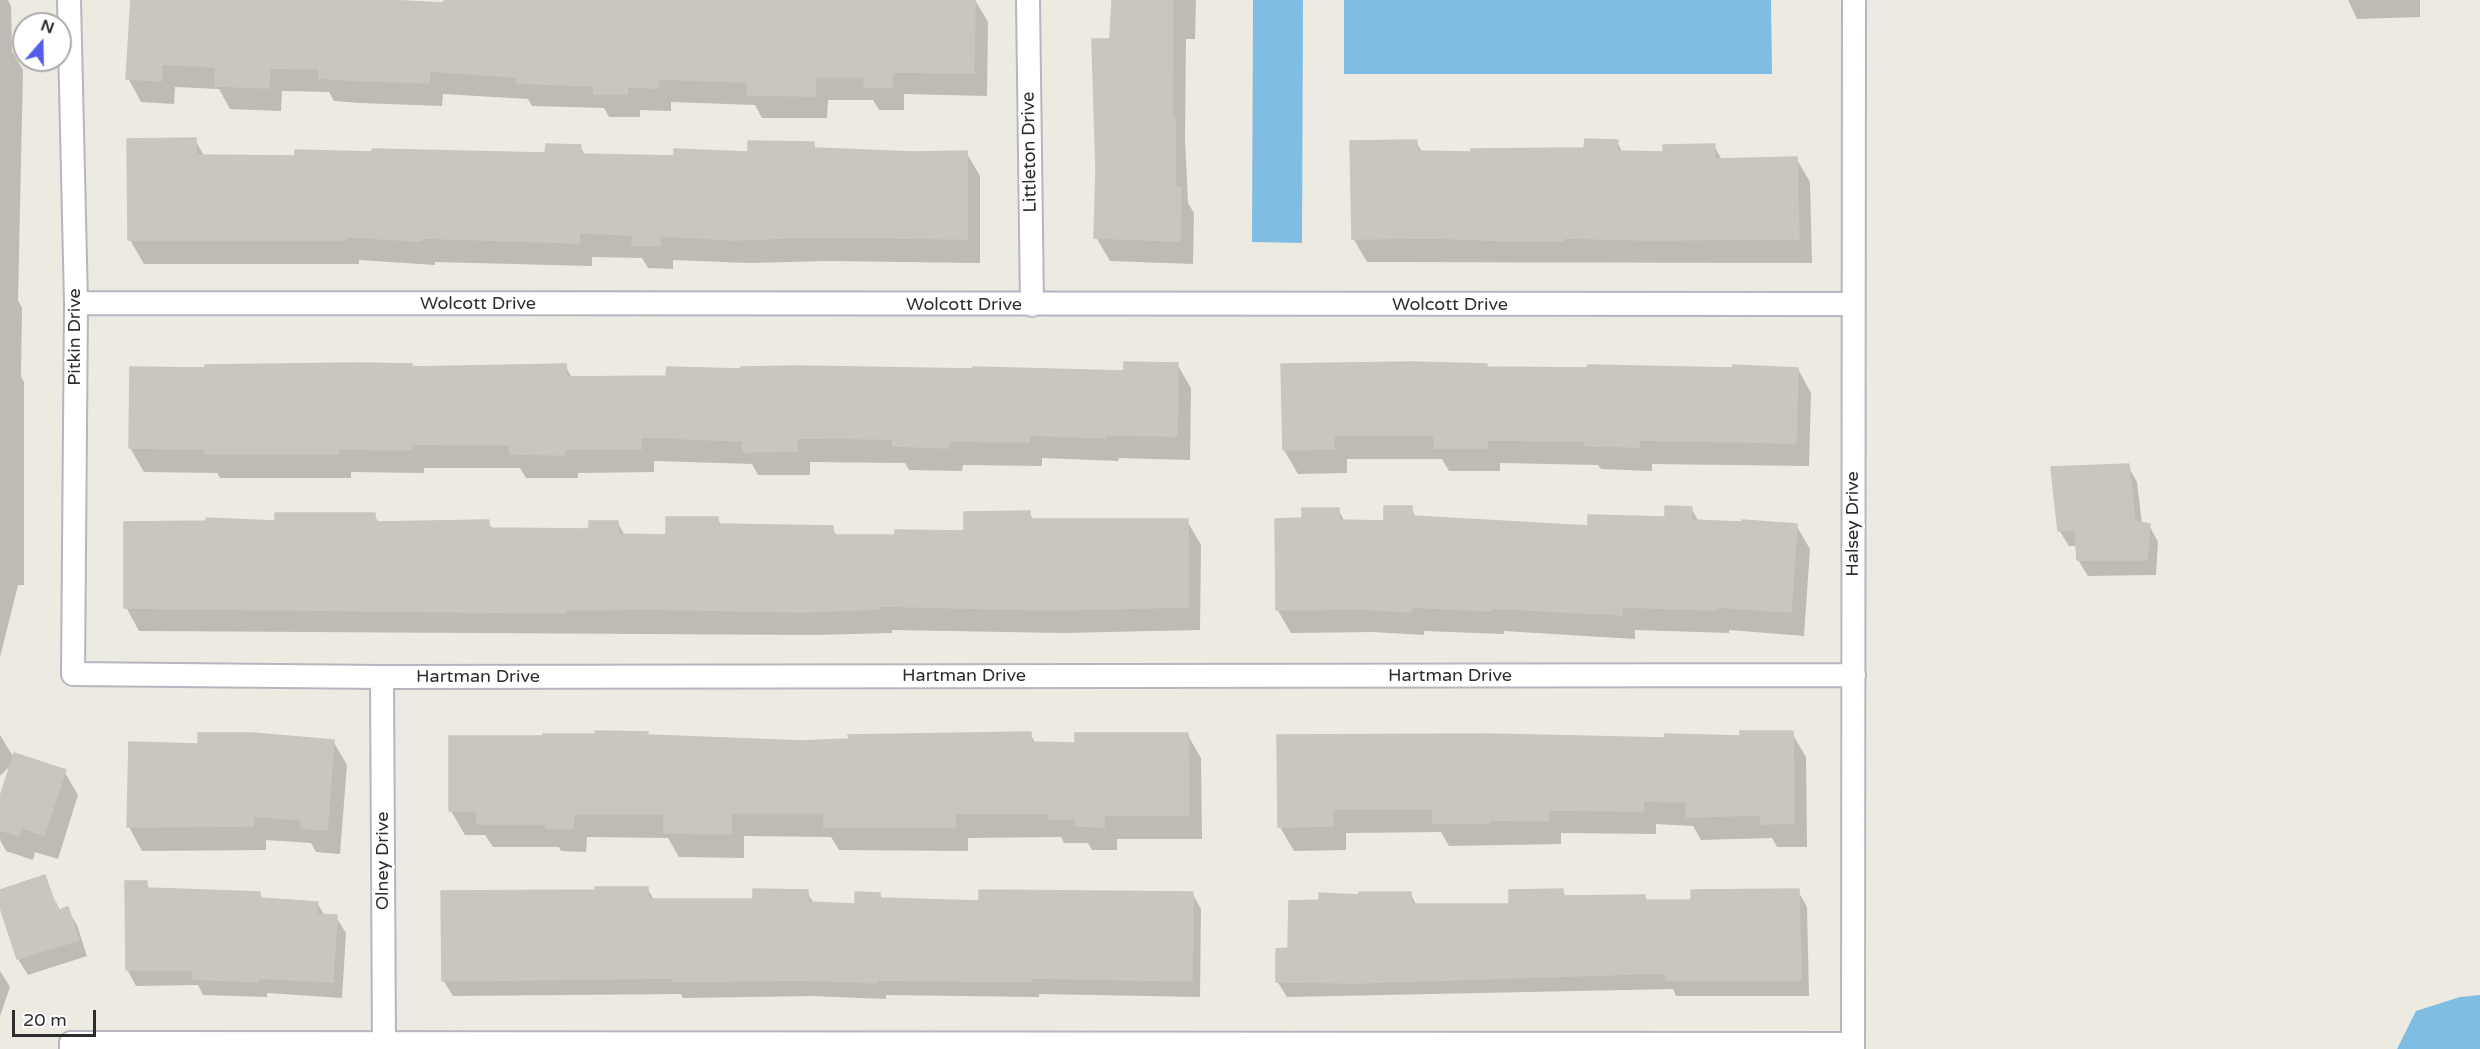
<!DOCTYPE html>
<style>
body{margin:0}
#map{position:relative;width:2480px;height:1049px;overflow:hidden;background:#edeae2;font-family:"Varela Round",sans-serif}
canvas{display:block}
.north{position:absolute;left:12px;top:12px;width:60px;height:60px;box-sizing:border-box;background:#fff;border:2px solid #ababab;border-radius:50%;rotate:20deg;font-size:16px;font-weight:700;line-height:24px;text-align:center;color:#2d2d2d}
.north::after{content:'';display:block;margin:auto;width:21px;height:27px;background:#535de9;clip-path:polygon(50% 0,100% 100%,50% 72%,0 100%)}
.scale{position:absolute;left:12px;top:1010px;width:84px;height:27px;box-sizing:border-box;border:3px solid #2d2d2d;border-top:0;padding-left:8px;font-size:18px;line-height:21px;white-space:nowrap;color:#2d2d2d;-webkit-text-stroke:4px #fff;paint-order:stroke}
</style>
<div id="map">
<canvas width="2480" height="1049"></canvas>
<div class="north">N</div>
<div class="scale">20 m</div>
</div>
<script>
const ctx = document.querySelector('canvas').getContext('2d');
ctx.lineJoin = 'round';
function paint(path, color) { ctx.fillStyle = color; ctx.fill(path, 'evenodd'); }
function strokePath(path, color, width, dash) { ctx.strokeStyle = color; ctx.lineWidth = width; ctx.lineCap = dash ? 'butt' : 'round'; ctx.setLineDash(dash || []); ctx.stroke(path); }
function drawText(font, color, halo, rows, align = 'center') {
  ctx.font = font + ' "Varela Round",sans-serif'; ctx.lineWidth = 6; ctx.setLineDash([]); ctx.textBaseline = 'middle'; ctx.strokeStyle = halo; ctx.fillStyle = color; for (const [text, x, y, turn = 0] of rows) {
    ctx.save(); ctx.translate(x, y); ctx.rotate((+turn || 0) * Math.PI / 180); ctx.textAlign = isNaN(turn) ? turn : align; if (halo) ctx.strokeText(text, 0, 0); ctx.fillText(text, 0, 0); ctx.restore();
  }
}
paint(new Path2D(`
 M 1253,0 L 1303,0 L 1302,243 L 1252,242 Z
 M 1344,0 L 1771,0 L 1772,74 L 1344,74 Z
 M 2480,995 L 2480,1049 L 2397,1049 L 2416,1011 L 2460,997 Z`), '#80bde4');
paint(new Path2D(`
 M 0,0 L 8,0 L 11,6 L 12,51 L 23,70 L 18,300 L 22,308 L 21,376 L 24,382 L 24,585 L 18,585 L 0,657 Z
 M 132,0 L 359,0 L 445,5 L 446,0 L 975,0 L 988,22 L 987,96 L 904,94 L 904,110 L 879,110 L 873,100 L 828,100 L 827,118 L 762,118 L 755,105 L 671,102 L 671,111 L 640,110 L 640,117 L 609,117 L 604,108 L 532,106 L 528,99 L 443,94 L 442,106 L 360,103 L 334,101 L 329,92 L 282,91 L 281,111 L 230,109 L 219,89 L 175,87 L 174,104 L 141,102 L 128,78 Z
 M 1113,0 L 1196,0 L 1195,39 L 1186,39 L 1185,139 L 1188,203 L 1194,213 L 1193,264 L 1110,261 L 1096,237 Z
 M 2348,0 L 2420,0 L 2420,17 L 2357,19 Z
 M 129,140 L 195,140 L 205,157 L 547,155 L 580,146 L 585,155 L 675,157 L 750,154 L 813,144 L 817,150 L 913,154 L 966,152 L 980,176 L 980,263 L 828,261 L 749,263 L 673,260 L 673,269 L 648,268 L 642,258 L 592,257 L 592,266 L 435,262 L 435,265 L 359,260 L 359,264 L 144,264 L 130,240 Z
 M 1416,142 L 1423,153 L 1586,150 L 1617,142 L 1623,153 L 1665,154 L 1714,146 L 1722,160 L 1796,158 L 1810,182 L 1812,263 L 1367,262 L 1353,238 Z
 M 1177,364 L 1191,388 L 1190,460 L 1119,458 L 1118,461 L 1042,458 L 1042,466 L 963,465 L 962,471 L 909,470 L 905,463 L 810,462 L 810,475 L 758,475 L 752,464 L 654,461 L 654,472 L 578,473 L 578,478 L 526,478 L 520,468 L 424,468 L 424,473 L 351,472 L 351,478 L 220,478 L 217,473 L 144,472 L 130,448 L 206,369 L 565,365 L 572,378 L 668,377 L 743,371 L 1125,372 Z
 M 1488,368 L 1798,369 L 1811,393 L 1809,466 L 1652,464 L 1652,471 L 1601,469 L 1598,465 L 1500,463 L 1500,471 L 1449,471 L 1442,459 L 1347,459 L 1347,473 L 1298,474 L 1284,450 Z
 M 2128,466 L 2137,482 L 2142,524 L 2149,525 L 2158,542 L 2156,575 L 2088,576 L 2078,560 L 2078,546 L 2069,546 L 2059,530 Z
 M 1411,508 L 1416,518 L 1589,528 L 1666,519 L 1691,508 L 1699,522 L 1796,525 L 1810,549 L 1804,636 L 1729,630 L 1729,633 L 1635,630 L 1635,639 L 1504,631 L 1504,634 L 1424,631 L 1424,635 L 1373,632 L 1291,633 L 1277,609 L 1303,520 L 1338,509 L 1345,522 L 1385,523 Z
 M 1029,513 L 1034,520 L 1187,521 L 1201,545 L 1200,630 L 1062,633 L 892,630 L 892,633 L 815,635 L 139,631 L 126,607 L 277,522 L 374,515 L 379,523 L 488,522 L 493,530 L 590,530 L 618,523 L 625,536 L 667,536 L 717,518 L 722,526 L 832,528 L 837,536 L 897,536 L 966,533 Z
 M 647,733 L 649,737 L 801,742 L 1030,734 L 1036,744 L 1076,744 L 1187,734 L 1201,758 L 1202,839 L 1117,839 L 1117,850 L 1092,850 L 1088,843 L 1064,843 L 1061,837 L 968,838 L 968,851 L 839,850 L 831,837 L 744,836 L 744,858 L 679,857 L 668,838 L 587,837 L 586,852 L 561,851 L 559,847 L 493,847 L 485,835 L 465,835 L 451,811 L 545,738 Z
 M 1792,733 L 1806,757 L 1807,847 L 1777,847 L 1772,838 L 1701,840 L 1693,826 L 1656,824 L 1656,834 L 1561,833 L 1561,844 L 1449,846 L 1441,832 L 1346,833 L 1346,850 L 1294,851 L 1280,827 L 1279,737 L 1666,740 L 1741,738 Z
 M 0,735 L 14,758 L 64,771 L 78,795 L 58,859 L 35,852 L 33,860 L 6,851 L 0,840 L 0,802 L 13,763 L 0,776 Z
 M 333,741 L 347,765 L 340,854 L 316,852 L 311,843 L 266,840 L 266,850 L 142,851 L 129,827 L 199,746 Z
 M 45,877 L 60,911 L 67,909 L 77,925 L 87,956 L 28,975 L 18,959 L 0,902 L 0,891 ZM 49,892 L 52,892 L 60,917 L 57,918 Z
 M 146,883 L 150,890 L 259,893 L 263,899 L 317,903 L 325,916 L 336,917 L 346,933 L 342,998 L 267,993 L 267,997 L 203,995 L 198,985 L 136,986 L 127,969 Z
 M 647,888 L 654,900 L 755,900 L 807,892 L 814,904 L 856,906 L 879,894 L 882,899 L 981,903 L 1192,893 L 1201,909 L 1200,997 L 1039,994 L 1039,997 L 886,995 L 886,999 L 812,996 L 683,998 L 681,994 L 453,996 L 443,980 L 596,892 Z
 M 1562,890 L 1567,898 L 1644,896 L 1647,901 L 1692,902 L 1798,891 L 1807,907 L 1809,996 L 1676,996 L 1673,989 L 1287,997 L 1277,981 L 1290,950 L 1320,902 L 1410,893 L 1417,906 L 1511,905 Z
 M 0,971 L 10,987 L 0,1016 Z`), '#0003');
const building = new Path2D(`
 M 131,0 L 385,0 L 444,3 L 444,0 L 975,0 L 974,73 L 892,72 L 892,87 L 864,87 L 865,77 L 815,77 L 815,96 L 747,95 L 747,82 L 659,79 L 658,88 L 627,87 L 627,94 L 594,94 L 594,86 L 517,83 L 517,77 L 430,71 L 429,83 L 346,80 L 319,78 L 319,69 L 270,68 L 269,88 L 215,86 L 216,67 L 162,64 L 161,81 L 126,79 Z
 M 1112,0 L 1173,0 L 1172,117 L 1175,117 L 1175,188 L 1181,188 L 1180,241 L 1094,238 L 1096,171 L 1092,39 L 1110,39 Z
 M 196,138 L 196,155 L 295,156 L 295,150 L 372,152 L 372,149 L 545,153 L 546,144 L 581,145 L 580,154 L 674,156 L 674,149 L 748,152 L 748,141 L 814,142 L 814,148 L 913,152 L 967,151 L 967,239 L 813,237 L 734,240 L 660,236 L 660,246 L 632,245 L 633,235 L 579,233 L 579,243 L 422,238 L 421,241 L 346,237 L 346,240 L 128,240 L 127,139 Z
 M 1585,139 L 1618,140 L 1617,151 L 1663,152 L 1663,145 L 1715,144 L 1715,159 L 1797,157 L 1799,239 L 1646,240 L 1564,238 L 1564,241 L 1512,241 L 1434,238 L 1352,239 L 1350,141 L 1417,140 L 1417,151 L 1471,152 L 1471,149 L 1584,148 Z
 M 1124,362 L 1178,363 L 1177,436 L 1106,435 L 1105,438 L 1030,435 L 1029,442 L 950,441 L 949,448 L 893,446 L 893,439 L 797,438 L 797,451 L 743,452 L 743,441 L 641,437 L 641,449 L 565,449 L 565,455 L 510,454 L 510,445 L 412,444 L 411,450 L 338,449 L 338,454 L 205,454 L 205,449 L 129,448 L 130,367 L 205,368 L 205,365 L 358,363 L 412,364 L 412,367 L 566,364 L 566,377 L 666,376 L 667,367 L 741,369 L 741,367 L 796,366 L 973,369 L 973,367 L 1124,371 Z
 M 1411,362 L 1487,364 L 1487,367 L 1587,368 L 1588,365 L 1733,368 L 1733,365 L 1798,368 L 1796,443 L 1639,440 L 1639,447 L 1585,446 L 1585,441 L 1487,440 L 1487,448 L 1434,448 L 1434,435 L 1334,435 L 1334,449 L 1283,450 L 1281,364 Z
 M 2129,464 L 2135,521 L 2150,524 L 2147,560 L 2077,560 L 2075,530 L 2058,531 L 2051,467 Z
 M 1384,506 L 1412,506 L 1412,516 L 1588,526 L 1588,515 L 1665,517 L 1665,506 L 1692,507 L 1691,520 L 1742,522 L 1742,520 L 1797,524 L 1791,612 L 1716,607 L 1716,610 L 1622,607 L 1622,615 L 1491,608 L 1491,611 L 1411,607 L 1411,612 L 1358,609 L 1276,610 L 1275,519 L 1302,518 L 1302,508 L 1339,508 L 1339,520 L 1384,521 Z
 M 1030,511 L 1030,519 L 1188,519 L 1188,607 L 1048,610 L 879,606 L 879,609 L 801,612 L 648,609 L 565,610 L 565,613 L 124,608 L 124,522 L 206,521 L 206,518 L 275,521 L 275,513 L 375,513 L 375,522 L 489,520 L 489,528 L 589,529 L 589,521 L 618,521 L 618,534 L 666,535 L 666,517 L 718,517 L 718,524 L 833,526 L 833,535 L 895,535 L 895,530 L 964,531 L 964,512 Z
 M 595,731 L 648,732 L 648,735 L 801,741 L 849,739 L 848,735 L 1031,732 L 1031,742 L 1075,743 L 1075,733 L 1188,733 L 1189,815 L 1104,815 L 1104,827 L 1076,826 L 1076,819 L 1049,819 L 1049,813 L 955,814 L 955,827 L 824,827 L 824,813 L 731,813 L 731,834 L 664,833 L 664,814 L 574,814 L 573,828 L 546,828 L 546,824 L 477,824 L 477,811 L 449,811 L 449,736 L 543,736 L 543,734 L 595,734 Z
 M 1740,731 L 1793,731 L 1794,823 L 1761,824 L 1761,815 L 1686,817 L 1687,802 L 1643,801 L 1643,811 L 1548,810 L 1548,821 L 1489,820 L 1489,823 L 1433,823 L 1433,809 L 1333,809 L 1333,826 L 1278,827 L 1277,735 L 1488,734 L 1665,738 L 1665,734 L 1740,736 Z
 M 198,733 L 252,733 L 334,740 L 327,830 L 301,828 L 301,820 L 253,816 L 253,826 L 127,827 L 129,742 L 198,744 Z
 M 14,753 L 66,770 L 44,835 L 22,828 L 19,836 L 0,830 L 0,797 Z
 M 45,875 L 57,911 L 68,907 L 79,940 L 17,959 L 0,907 L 0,890 Z
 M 125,881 L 147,881 L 147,888 L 260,892 L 260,898 L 318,902 L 317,914 L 337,915 L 333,982 L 258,978 L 258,982 L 193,979 L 193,970 L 126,970 Z
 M 595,887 L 648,887 L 648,899 L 753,899 L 753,889 L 808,890 L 808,902 L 855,904 L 855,892 L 880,893 L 880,898 L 979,901 L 979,890 L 1193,892 L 1192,981 L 1031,978 L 1031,982 L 877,980 L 877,983 L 802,980 L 673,982 L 673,978 L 442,981 L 441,891 L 595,890 Z
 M 1563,889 L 1563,896 L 1645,895 L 1645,900 L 1691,900 L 1691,890 L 1799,889 L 1801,980 L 1666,980 L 1666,973 L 1357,983 L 1276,982 L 1276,949 L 1288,948 L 1289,901 L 1319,900 L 1319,893 L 1359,895 L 1359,892 L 1411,892 L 1411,904 L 1509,904 L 1509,890 Z`);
paint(building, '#c9c6c0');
strokePath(building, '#c9c6bb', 1.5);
const street = new Path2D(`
 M 69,0 L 76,303 L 73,674 L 382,677 L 1854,675
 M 1028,0 L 1032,305
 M 76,303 L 1853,304
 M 382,677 L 384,1044
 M 71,1049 L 71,1043 L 1853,1044
 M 1853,1049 L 1854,0`);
strokePath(street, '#b5b6bf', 26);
strokePath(street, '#fff', 22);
drawText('18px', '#2d2d2d', '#fff', [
 ["Littleton Drive",1030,152,-91],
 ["Wolcott Drive",478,304],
 ["Wolcott Drive",964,305],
 ["Wolcott Drive",1450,305],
 ["Pitkin Drive",75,337,-90],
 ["Halsey Drive",1853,524,-90],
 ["Hartman Drive",964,676],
 ["Hartman Drive",1450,676],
 ["Hartman Drive",478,677],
 ["Olney Drive",383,861,-90]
]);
</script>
